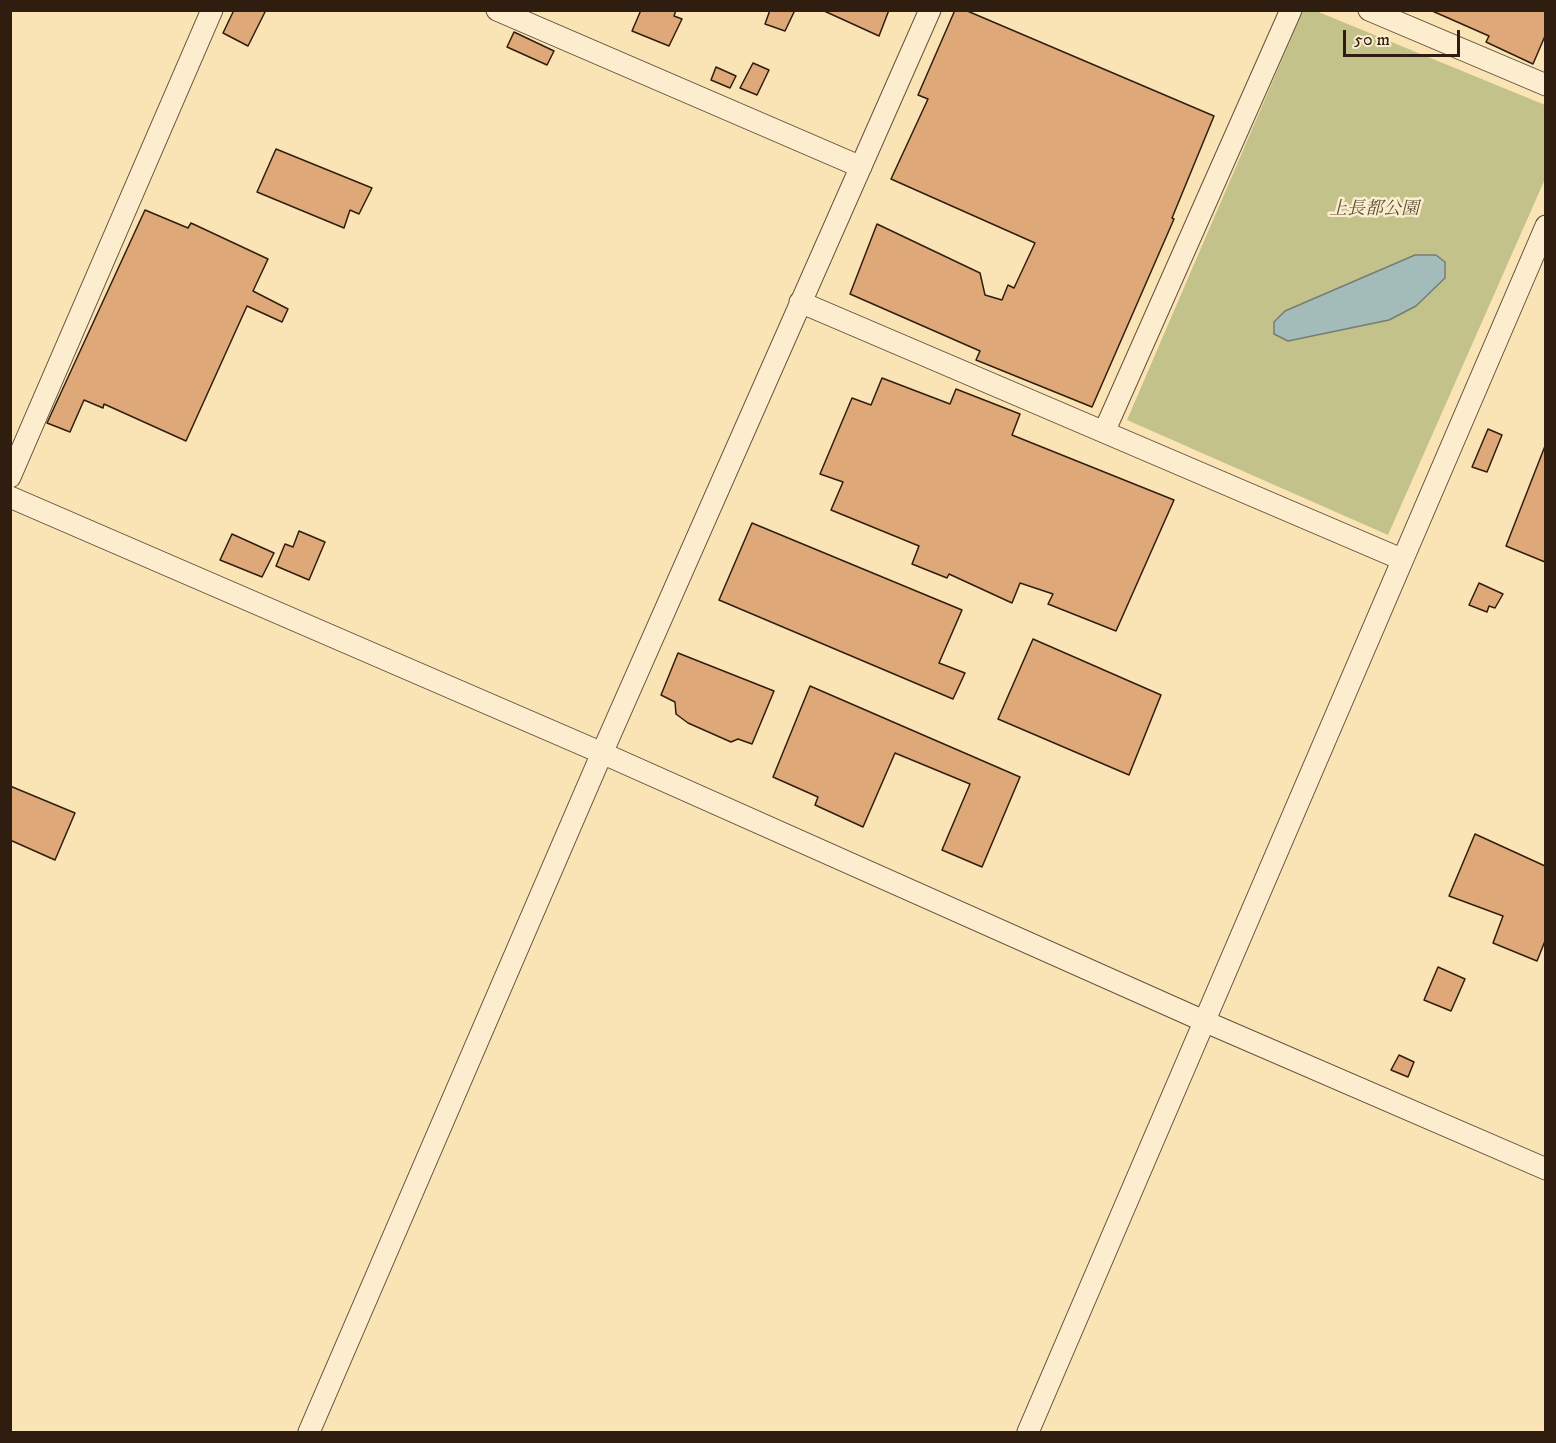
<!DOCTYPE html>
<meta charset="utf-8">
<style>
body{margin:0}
#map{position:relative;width:1556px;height:1443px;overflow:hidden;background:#fae4b5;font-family:"IM FELL DW Pica",serif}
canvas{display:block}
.frame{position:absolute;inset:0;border:12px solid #2f1e10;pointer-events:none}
.scale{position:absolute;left:1343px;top:30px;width:117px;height:27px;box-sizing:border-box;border:3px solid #2f1e10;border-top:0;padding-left:8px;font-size:18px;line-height:21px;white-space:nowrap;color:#2f1e10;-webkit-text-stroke:4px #fcedcf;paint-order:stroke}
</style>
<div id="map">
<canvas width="1556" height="1443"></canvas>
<div class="frame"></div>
<div class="scale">50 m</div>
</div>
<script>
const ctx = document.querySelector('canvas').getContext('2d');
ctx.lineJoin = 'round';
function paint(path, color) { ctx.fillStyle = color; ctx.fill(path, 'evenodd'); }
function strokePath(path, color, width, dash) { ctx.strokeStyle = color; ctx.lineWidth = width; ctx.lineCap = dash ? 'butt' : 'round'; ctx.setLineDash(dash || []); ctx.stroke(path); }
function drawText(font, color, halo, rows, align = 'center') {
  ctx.font = font + ' "IM FELL DW Pica","Noto Serif JP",serif'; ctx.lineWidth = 5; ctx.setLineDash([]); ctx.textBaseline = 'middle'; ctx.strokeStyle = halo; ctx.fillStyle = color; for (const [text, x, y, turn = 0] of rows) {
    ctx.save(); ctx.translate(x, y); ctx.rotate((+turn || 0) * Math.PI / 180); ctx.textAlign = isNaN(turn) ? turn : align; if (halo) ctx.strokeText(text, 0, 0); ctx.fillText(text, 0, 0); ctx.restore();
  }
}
paint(new Path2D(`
 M 1303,11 L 1316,11 L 1545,105 L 1545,179 L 1388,535 L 1127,420 Z`), '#c3c28a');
const water = new Path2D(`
 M 1415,255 L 1436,255 L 1445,262 L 1445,278 L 1416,306 L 1389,320 L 1288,341 L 1274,334 L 1274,322 L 1285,311 Z`);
paint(water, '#a4bcb9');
strokePath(water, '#757d75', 1.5);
const building = new Path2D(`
 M 234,10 L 266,10 L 248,46 L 223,33 Z
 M 641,10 L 676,10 L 674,16 L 682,19 L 669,46 L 632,31 Z
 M 770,10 L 795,10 L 785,31 L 765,24 Z
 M 822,10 L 889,10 L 879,36 Z
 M 955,10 L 965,10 L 1214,116 L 1172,218 L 1174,219 L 1092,407 L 976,360 L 980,351 L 850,294 L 877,224 L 980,273 L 985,295 L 1002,300 L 1008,285 L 1014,288 L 1035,243 L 891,179 L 928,99 L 918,95 Z
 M 1430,10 L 1545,10 L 1545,36 L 1533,64 L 1486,42 L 1489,36 Z
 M 514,32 L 554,51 L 547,65 L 507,47 Z
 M 753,63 L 769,70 L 757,95 L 740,88 Z
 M 716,67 L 736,76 L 730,88 L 711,80 Z
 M 276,149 L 372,188 L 359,214 L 350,210 L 344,228 L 257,192 Z
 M 145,210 L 188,228 L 191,223 L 268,259 L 253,291 L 288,309 L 282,322 L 247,306 L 186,441 L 104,404 L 103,408 L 84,400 L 70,432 L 47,423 Z
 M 882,378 L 950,404 L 956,389 L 1020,414 L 1012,435 L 1174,500 L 1116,631 L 1048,604 L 1053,594 L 1020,583 L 1012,603 L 949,574 L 947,578 L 912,564 L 919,546 L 831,510 L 843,482 L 820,474 L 852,398 L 871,405 Z
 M 1488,429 L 1502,435 L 1487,472 L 1472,467 Z
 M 1545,446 L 1545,562 L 1506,546 Z
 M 752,523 L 962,610 L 939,663 L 965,673 L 953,699 L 719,600 Z
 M 299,531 L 325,542 L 309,580 L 276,566 L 285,544 L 293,547 Z
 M 232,534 L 274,553 L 262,577 L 220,560 Z
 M 1479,583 L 1503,594 L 1495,608 L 1489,606 L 1487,612 L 1469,605 Z
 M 1033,639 L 1161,695 L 1129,775 L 998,719 Z
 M 678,653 L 774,691 L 752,744 L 738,739 L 731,742 L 688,723 L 676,714 L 675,702 L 661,695 Z
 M 810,686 L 1020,777 L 982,867 L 942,850 L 970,784 L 895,753 L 863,827 L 815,805 L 818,797 L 773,777 Z
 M 10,786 L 75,813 L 55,860 L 10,840 Z
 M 1475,834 L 1545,866 L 1545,941 L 1537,961 L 1493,943 L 1503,916 L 1449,896 Z
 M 1438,967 L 1465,979 L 1451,1011 L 1424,1000 Z
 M 1399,1055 L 1414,1062 L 1408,1077 L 1391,1070 Z`);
paint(building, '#dfa879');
strokePath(building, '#2f1e10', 1.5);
const minor = new Path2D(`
 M 497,10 L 861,167
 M 1369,10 L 1546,85
 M 800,302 L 1401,559
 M 1104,432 L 1291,10
 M 10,477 L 212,10
 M 10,497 L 602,753 L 1206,1022 L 1546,1169
 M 309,1432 L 602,753 L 930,10
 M 1028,1432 L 1546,226`);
strokePath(minor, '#625039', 23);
strokePath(minor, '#fcedcf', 21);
drawText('italic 18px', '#5b4f35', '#fcedcf', [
 ["上長都公園",1374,210]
]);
</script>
